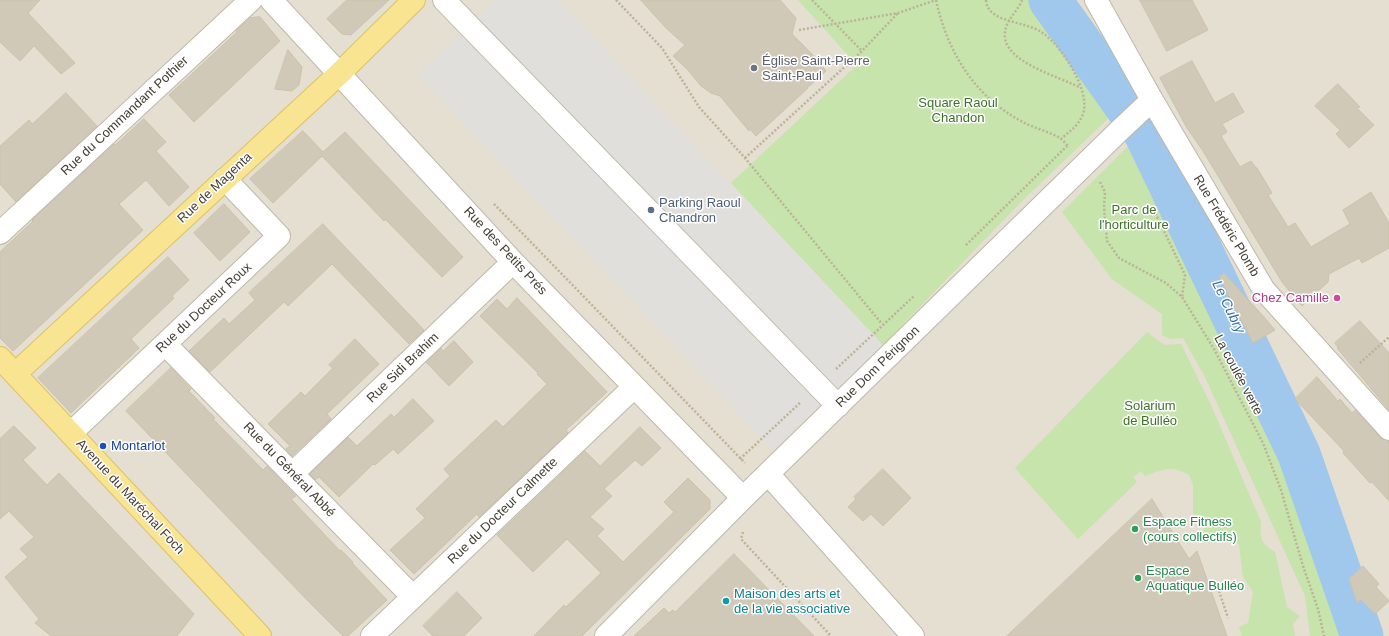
<!DOCTYPE html>
<meta charset="utf-8">
<style>
body{margin:0}
canvas{display:block;background:#f0ede2}
</style>
<canvas width="1389" height="636"></canvas>
<script>
const ctx = document.querySelector('canvas').getContext('2d');
ctx.lineJoin = 'round';
function paint(path, color) { ctx.fillStyle = color; ctx.fill(path, 'evenodd'); }
function strokePath(path, color, width, dash) { ctx.strokeStyle = color; ctx.lineWidth = width; ctx.lineCap = dash ? 'butt' : 'round'; ctx.setLineDash(dash || []); ctx.stroke(path); }
function drawText(font, color, halo, rows, align = 'center') {
  ctx.font = font + ' Arial,sans-serif'; ctx.lineWidth = 3; ctx.setLineDash([]); ctx.textBaseline = 'middle'; ctx.strokeStyle = halo; ctx.fillStyle = color; for (const [text, x, y, turn = 0] of rows) {
    ctx.save(); ctx.translate(x, y); ctx.rotate((+turn || 0) * Math.PI / 180); ctx.textAlign = isNaN(turn) ? turn : align; if (halo) ctx.strokeText(text, 0, 0); ctx.fillText(text, 0, 0); ctx.restore();
  }
}
paint(new Path2D(`
 M 0,0 L 1389,0 L 1389,636 L 0,636 Z`), '#e4dfd1');
paint(new Path2D(`
 M 798,0 L 1038,0 L 1119,108 L 1019,204 L 883,345 L 731,183 L 857,65 Z
 M 1149,125 L 1306,447 L 1370,636 L 1310,636 L 1305,596 L 1204,375 L 1183,338 L 1171,339 L 1162,335 L 1162,314 L 1112,279 L 1062,212 Z
 M 1147,332 L 1164,345 L 1181,344 L 1211,405 L 1261,522 C 1260,539 1260,543 1275,552 L 1287,607 L 1300,616 L 1293,624 L 1295,636 L 1242,636 L 1239,627 L 1248,623 L 1253,592 L 1243,577 L 1239,545 L 1230,536 L 1212,541 L 1203,533 L 1206,518 L 1193,515 L 1193,485 L 1189,475 C 1172,465 1163,469 1145,476 L 1141,471 L 1133,477 L 1137,482 L 1078,539 L 1015,468 Z`), '#c6e4ac');
paint(new Path2D(`
 M 496,0 L 558,0 L 883,345 L 773,450 L 418,75 Z`), '#e1dfdb');
strokePath(new Path2D(`
 M 1050,0 L 1145,133 L 1299,454 L 1362,636`), '#a0c7ec', 43);
const building = new Path2D(`
 M 0,0 L 40,0 L 28,13 L 75,63 L 61,74 L 34,46 L 20,61 L 0,42 Z
 M 347,0 L 389,0 L 351,35 L 342,34 L 327,19 Z
 M 641,0 L 780,0 L 796,18 L 792,34 L 811,53 L 826,71 L 807,88 L 808,88 L 756,136 L 750,129 L 749,131 L 720,96 L 711,93 L 701,86 L 688,70 L 673,56 L 685,45 L 666,28 Z
 M 1140,0 L 1192,0 L 1208,30 L 1167,51 Z
 M 260,17 L 280,41 L 194,122 L 169,95 L 237,32 L 236,31 L 250,18 Z
 M 288,50 L 302,67 L 299,85 L 292,91 L 275,89 Z
 M 1192,61 L 1215,103 L 1233,93 L 1244,112 L 1222,124 L 1227,132 L 1221,136 L 1240,167 L 1251,161 L 1256,168 L 1257,168 L 1272,193 L 1268,195 L 1288,227 L 1295,223 L 1311,247 L 1350,224 L 1343,210 L 1371,192 L 1389,223 L 1389,248 L 1362,263 L 1359,258 L 1329,274 L 1328,282 L 1302,306 L 1282,282 L 1203,151 L 1187,128 L 1160,78 Z
 M 1338,84 L 1360,107 L 1357,108 L 1374,125 L 1349,148 L 1336,134 L 1340,130 L 1315,106 Z
 M 66,93 L 97,126 L 16,202 L 0,184 L 0,146 L 29,120 L 32,124 Z
 M 144,119 L 166,142 L 156,151 L 189,187 L 169,206 L 146,180 L 119,204 L 143,230 L 13,351 L 0,338 L 0,252 L 33,221 L 32,220 L 114,144 L 115,145 Z
 M 303,131 L 323,152 L 345,132 L 463,257 L 442,277 L 385,219 L 384,221 L 322,156 L 273,203 L 250,179 Z
 M 224,204 L 250,232 L 220,261 L 194,233 Z
 M 323,224 L 424,330 L 409,344 L 332,264 L 288,306 L 284,302 L 210,372 L 189,351 L 224,318 L 229,324 L 255,300 L 249,293 Z
 M 168,257 L 189,280 L 172,296 L 174,298 L 131,339 L 139,348 L 71,413 L 38,378 Z
 M 1224,273 L 1264,317 L 1275,330 L 1253,343 L 1219,277 Z
 M 517,298 L 607,392 L 566,430 L 568,433 L 479,517 L 477,514 L 414,574 L 390,550 L 425,518 L 416,509 L 450,476 L 444,469 L 496,420 L 503,427 L 547,384 L 537,374 L 538,373 L 480,316 L 497,299 L 507,309 Z
 M 1360,321 L 1389,353 L 1389,410 L 1337,348 L 1338,347 L 1335,343 Z
 M 355,339 L 379,364 L 327,414 L 331,419 L 292,456 L 286,449 L 290,446 L 268,424 L 301,392 L 305,396 L 333,368 L 329,365 Z
 M 454,341 L 473,362 L 449,386 L 426,362 L 441,348 L 443,351 Z
 M 171,368 L 191,389 L 189,391 L 215,418 L 213,419 L 263,470 L 267,466 L 296,496 L 291,499 L 340,551 L 341,550 L 353,562 L 352,563 L 387,600 L 348,636 L 343,636 L 309,602 L 126,411 Z
 M 1317,377 L 1338,401 L 1340,399 L 1352,413 L 1355,410 L 1380,437 L 1385,441 L 1389,441 L 1389,501 L 1372,482 L 1370,483 L 1343,453 L 1344,451 L 1295,399 Z
 M 413,399 L 434,421 L 398,454 L 393,449 L 375,465 L 373,464 L 339,497 L 319,477 L 315,480 L 310,474 L 348,437 L 357,446 L 391,414 L 394,417 Z
 M 14,426 L 36,448 L 23,460 L 47,485 L 59,473 L 194,614 L 177,636 L 51,636 L 35,623 L 39,619 L 5,577 L 28,557 L 20,549 L 34,537 L 9,511 L 0,519 L 0,439 Z
 M 640,427 L 661,448 L 642,466 L 635,460 L 604,489 L 612,496 L 590,517 L 604,529 L 597,536 L 623,562 L 674,512 L 664,502 L 688,478 L 710,500 L 710,509 L 582,636 L 534,636 L 564,605 L 566,607 L 601,573 L 567,539 L 533,572 L 497,535 L 585,451 L 600,466 Z
 M 883,469 L 911,498 L 883,526 L 871,514 L 863,521 L 848,507 L 856,499 L 854,497 Z
 M 1152,499 L 1189,559 L 1197,551 L 1227,636 L 1007,636 Z
 M 734,554 L 814,636 L 634,636 L 664,608 L 669,613 L 673,610 L 675,612 Z
 M 1363,566 L 1379,584 L 1376,587 L 1389,601 L 1375,614 L 1361,600 L 1357,603 L 1349,579 Z
 M 457,592 L 482,618 L 464,636 L 433,636 L 423,626 Z`);
paint(building, '#d1c9b8');
strokePath(building, '#ccc2ac', 1);
const minor = new Path2D(`
 M 271,0 L 513,262 L 743,498
 M 444,0 L 838,406
 M 1096,0 L 1152,100 L 1264,290 L 1389,429
 M 0,233 L 251,0
 M 165,344 L 413,597
 M 71,433 L 279,236 L 225,179
 M 292,474 L 513,262
 M 769,475 L 913,636
 M 372,636 L 634,387
 M 606,636 L 743,498 L 1120,130 L 1152,100`);
const major = new Path2D(`
 M 0,358 L 260,636
 M 15,374 L 339,74 L 414,0`);
strokePath(minor, '#beb8a9', 24);
strokePath(major, '#ddc264', 24);
strokePath(new Path2D(`
 M 616,0 L 662,48 L 699,107 L 745,158 L 882,324
 M 812,0 L 862,51
 M 936,0 C 947,51 974,96 1021,121 C 1033,128 1048,131 1060,138 C 1063,140 1066,144 1069,147
 M 986,0 C 987,20 1016,21 1030,27 C 1035,28 1040,31 1044,34 C 1062,47 1091,91 1083,114 C 1079,125 1070,131 1061,139
 M 1022,0 C 1018,11 1006,20 1005,32 C 1000,61 1060,77 1079,87
 M 799,30 L 898,13 L 936,0
 M 745,158 L 862,51 L 898,13
 M 1100,182 L 1105,192 L 1104,207 L 1107,241 L 1119,258 L 1166,283 L 1182,297 L 1214,349 L 1263,443 L 1281,490 L 1303,566 L 1318,609 L 1324,636
 M 494,204 L 745,463
 M 1152,206 L 1185,275 L 1182,297
 M 966,245 L 1067,146
 M 1360,363 L 1389,337
 M 836,369 L 914,296
 M 740,459 L 801,402
 M 743,532 L 741,539 L 831,636
 M 1219,591 L 1228,618`), '#bcb298', 2.5, [2, 2]);
strokePath(minor, '#fff', 22);
strokePath(major, '#f9e492', 22);
for (const [x, y, r, color] of [
 [754,68,4,"#6b7280"],
 [651,210,4,"#5c6f8a"],
 [1337,298,4,"#d1479c"],
 [103,446,4,"#1a4fb4"],
 [1135,529,4,"#2e9e5b"],
 [1138,578,4,"#2e9e5b"],
 [726,601,4,"#0f9aa8"]
]) { const dot = new Path2D(); dot.arc(x, y, r, 0, 2 * Math.PI); ctx.fillStyle = color; ctx.fill(dot); strokePath(dot, '#fff', 1.5); }
drawText('13px', '#5b616d', '#fff', [
 ["Église Saint-Pierre",762,61],
 ["Saint-Paul",762,76]
], 'left');
drawText('13px', '#3f702a', '#fff', [
 ["Square Raoul",958,103],
 ["Chandon",958,118],
 ["Parc de",1134,210],
 ["l'horticulture",1134,225],
 ["Solarium",1150,406],
 ["de Bulléo",1150,421]
]);
drawText('13px', '#423d33', '#fff', [
 ["Rue du Commandant Pothier",125,116,-43],
 ["Rue de Magenta",215,188,-43],
 ["Rue Frédéric Plomb",1226,226,59],
 ["Rue des Petits Prés",505,251,47],
 ["Rue du Docteur Roux",204,308,-43],
 ["Rue Dom Pérignon",878,367,-44],
 ["Rue Sidi Brahim",403,368,-44],
 ["La coulée verte",1238,375,62],
 ["Rue du Général Abbé",289,470,46],
 ["Avenue du Maréchal Foch",130,497,47],
 ["Rue du Docteur Calmette",503,511,-44]
]);
drawText('13px', '#4e5e75', '#fff', [
 ["Parking Raoul",659,203],
 ["Chandron",659,218]
], 'left');
drawText('13px', '#b23c85', '#fff', [
 ["Chez Camille",1329,298]
], 'right');
drawText('13px', '#164399', '#fff', [
 ["Montarlot",111,446]
], 'left');
drawText('13px', '#27864d', '#fff', [
 ["Espace Fitness",1143,522],
 ["(cours collectifs)",1143,537],
 ["Espace",1146,571],
 ["Aquatique Bulléo",1146,586]
], 'left');
drawText('13px', '#0d838f', '#fff', [
 ["Maison des arts et",734,594],
 ["de la vie associative",734,609]
], 'left');
drawText('italic 14px', '#326da7', '#fff', [
 ["Le Cubry",1228,307,64]
]);
</script>
